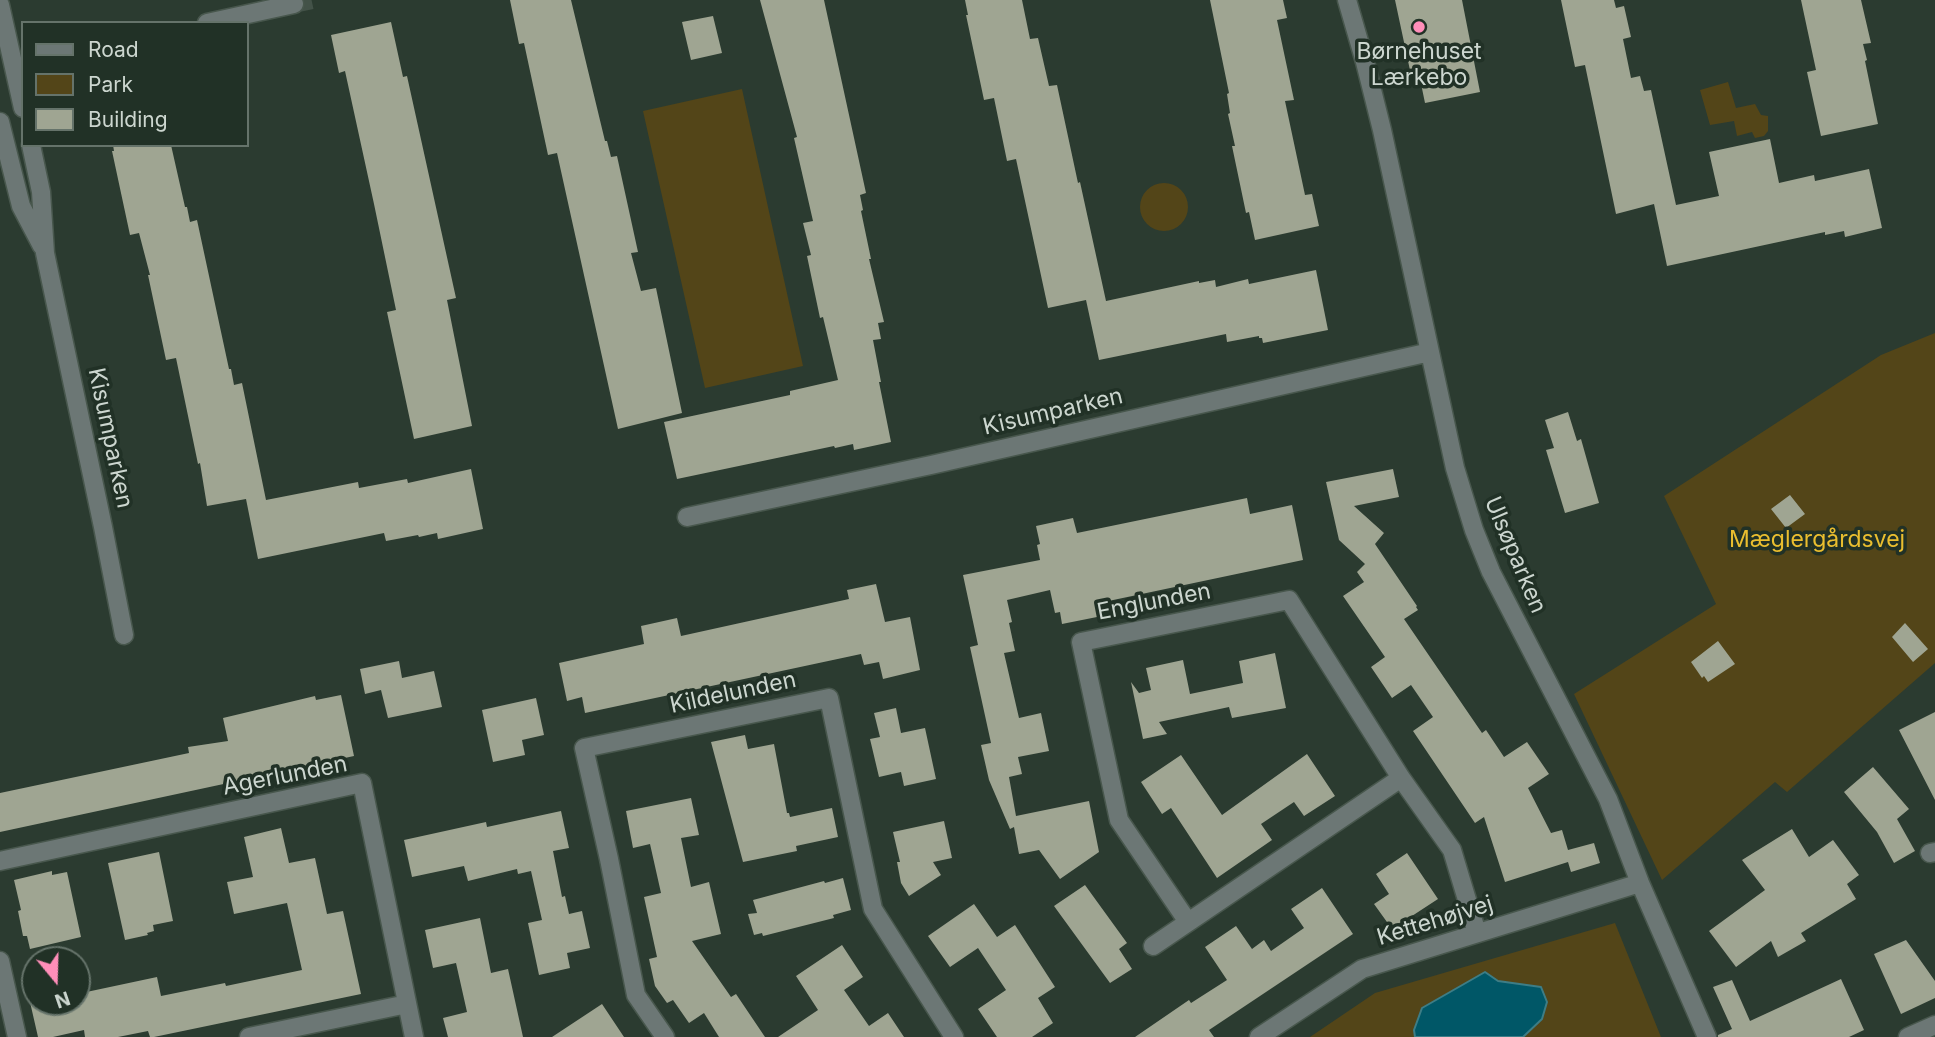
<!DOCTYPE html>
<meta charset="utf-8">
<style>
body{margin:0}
#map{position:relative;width:1935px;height:1037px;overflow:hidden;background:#2b3b30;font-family:Inter,sans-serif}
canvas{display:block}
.legend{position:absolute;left:21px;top:21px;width:228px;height:126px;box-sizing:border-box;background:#213126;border:2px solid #65736a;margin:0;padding:9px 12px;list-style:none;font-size:21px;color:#ccd6cf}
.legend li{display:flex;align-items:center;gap:14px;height:35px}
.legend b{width:35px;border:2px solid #65736a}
.north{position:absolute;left:21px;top:946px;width:70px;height:70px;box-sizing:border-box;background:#213126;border:2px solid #65736a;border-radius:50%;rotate:161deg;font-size:19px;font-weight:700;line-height:28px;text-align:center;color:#ccd6cf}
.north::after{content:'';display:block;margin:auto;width:24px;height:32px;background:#ff8eb9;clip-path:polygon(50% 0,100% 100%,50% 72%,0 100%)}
</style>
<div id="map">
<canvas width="1935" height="1037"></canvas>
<ul class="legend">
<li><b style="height:9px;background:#6c7775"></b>Road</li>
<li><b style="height:19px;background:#534518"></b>Park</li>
<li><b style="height:19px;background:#9fa592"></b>Building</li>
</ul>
<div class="north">N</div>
</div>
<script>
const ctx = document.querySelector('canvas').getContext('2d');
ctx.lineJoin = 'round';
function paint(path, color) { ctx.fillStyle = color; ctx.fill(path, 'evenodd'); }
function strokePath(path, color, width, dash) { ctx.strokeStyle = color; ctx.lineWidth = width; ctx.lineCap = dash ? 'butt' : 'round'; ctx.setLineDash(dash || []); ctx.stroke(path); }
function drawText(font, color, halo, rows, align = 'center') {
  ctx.font = font + ' Inter,sans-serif'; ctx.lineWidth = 7; ctx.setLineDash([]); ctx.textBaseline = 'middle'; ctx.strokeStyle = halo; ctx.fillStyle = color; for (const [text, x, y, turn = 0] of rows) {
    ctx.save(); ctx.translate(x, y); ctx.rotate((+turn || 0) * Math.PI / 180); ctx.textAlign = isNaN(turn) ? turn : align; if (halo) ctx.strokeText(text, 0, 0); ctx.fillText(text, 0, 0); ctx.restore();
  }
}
paint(new Path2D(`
 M 1728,82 L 1736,108 L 1755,104 L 1761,115 L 1768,116 L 1768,131 L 1764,136 L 1755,138 L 1752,132 L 1737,136 L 1734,121 L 1710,125 L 1700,90 Z
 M 742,89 L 803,366 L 705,388 L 643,111 Z
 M1140 207a24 24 0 1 1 48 0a24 24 0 1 1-48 0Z
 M 1935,333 L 1935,663 L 1787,792 L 1775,782 L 1662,880 L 1574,694 L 1716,604 L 1664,496 L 1881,355 Z
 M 1615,923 L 1661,1037 L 1310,1037 L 1375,993 Z`), '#534518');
const water = new Path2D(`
 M 1485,972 L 1498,981 L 1541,987 L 1547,1002 L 1542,1019 L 1523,1037 L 1415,1037 L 1414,1030 L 1422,1008 Z`);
paint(water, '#005767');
strokePath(water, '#3d7d86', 2);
paint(new Path2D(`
 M 510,0 L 571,0 L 605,141 L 607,141 L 611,157 L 617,156 L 638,252 L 631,253 L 641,291 L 656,288 L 682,413 L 618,429 L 557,153 L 548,155 L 524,43 L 519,44 Z
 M 760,0 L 824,0 L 866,193 L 860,195 L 863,210 L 861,211 L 871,259 L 869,259 L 884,322 L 878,323 L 881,339 L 873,340 L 881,382 L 879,382 L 891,442 L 854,450 L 853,444 L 835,448 L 834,446 L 677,479 L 664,422 L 790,395 L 790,391 L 838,380 L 823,317 L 820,318 L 807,256 L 811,255 L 803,223 L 813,221 L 794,138 L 797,137 Z
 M 965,0 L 1022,0 L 1030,39 L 1038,38 L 1049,86 L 1057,85 L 1078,183 L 1080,182 L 1106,301 L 1199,281 L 1199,283 L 1215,280 L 1216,287 L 1248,279 L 1249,284 L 1316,270 L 1328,330 L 1263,343 L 1262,338 L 1259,338 L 1259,336 L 1227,342 L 1226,334 L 1099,360 L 1086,300 L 1048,308 L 1016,159 L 1007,161 L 994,98 L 984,100 L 966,15 L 968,15 Z
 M 1210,0 L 1283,0 L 1287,18 L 1277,20 L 1294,100 L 1285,101 L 1305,195 L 1312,194 L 1319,226 L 1255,240 L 1249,212 L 1246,213 L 1232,146 L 1235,146 L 1228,114 L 1230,113 L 1227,94 L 1229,93 Z
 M 1395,0 L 1462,0 L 1480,92 L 1425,103 L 1419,74 L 1411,75 Z
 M 1561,0 L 1614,0 L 1616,8 L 1624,6 L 1631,37 L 1623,39 L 1631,78 L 1640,76 L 1644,91 L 1651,90 L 1676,205 L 1719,196 L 1709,152 L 1770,139 L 1779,183 L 1814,175 L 1815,181 L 1869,169 L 1882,228 L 1845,237 L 1844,231 L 1825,235 L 1825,232 L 1667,266 L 1654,204 L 1616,214 L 1585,65 L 1575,67 Z
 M 1801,0 L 1861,0 L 1871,43 L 1863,44 L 1867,60 L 1865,61 L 1878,124 L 1821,136 L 1807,72 L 1816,70 Z
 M 713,16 L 722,53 L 691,60 L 682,22 Z
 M 391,22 L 403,77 L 407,76 L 456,298 L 447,300 L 472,426 L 414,439 L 387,312 L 396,310 L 374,204 L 345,71 L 339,73 L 331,35 Z
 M 113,145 L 171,145 L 185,207 L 187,207 L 190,222 L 197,220 L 229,369 L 231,369 L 234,385 L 242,383 L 266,500 L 358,482 L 359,488 L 407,479 L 408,483 L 471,469 L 483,529 L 438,539 L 437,533 L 419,537 L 418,535 L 386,541 L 384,533 L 258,559 L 246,499 L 207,506 L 200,463 L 198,464 L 176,358 L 166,360 L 148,275 L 150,275 L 139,233 L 130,235 L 112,151 L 114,151 Z
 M 1568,412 L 1577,441 L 1581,439 L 1599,503 L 1565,513 L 1546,450 L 1554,448 L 1545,420 Z
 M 1393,469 L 1399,497 L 1354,506 L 1384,533 L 1375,544 L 1417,606 L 1416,607 L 1418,610 L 1404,619 L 1482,733 L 1486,730 L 1504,757 L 1527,742 L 1549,774 L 1528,788 L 1551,833 L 1562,830 L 1568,850 L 1594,843 L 1600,863 L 1571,872 L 1568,862 L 1505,882 L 1484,817 L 1475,823 L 1413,731 L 1433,717 L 1411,685 L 1392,698 L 1371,667 L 1385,657 L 1343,596 L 1364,582 L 1357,572 L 1365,564 L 1339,540 L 1326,482 Z
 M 1790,495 L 1805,514 L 1786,528 L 1771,509 Z
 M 1247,498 L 1250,514 L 1292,505 L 1303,560 L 1099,603 L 1102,616 L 1062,624 L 1060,612 L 1055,613 L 1050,590 L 1007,600 L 1012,622 L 1009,623 L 1015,651 L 1004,653 L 1019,718 L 1041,713 L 1049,751 L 1018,757 L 1022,774 L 1009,777 L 1016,816 L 1089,801 L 1099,852 L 1060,879 L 1039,850 L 1019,854 L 1014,827 L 1010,829 L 989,780 L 981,745 L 991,743 L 970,647 L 978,645 L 963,575 L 1040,560 L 1037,545 L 1040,544 L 1036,526 L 1073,518 L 1077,533 Z
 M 876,584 L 885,622 L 910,617 L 920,670 L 883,679 L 879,662 L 864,665 L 861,654 L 585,713 L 582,697 L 567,701 L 559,663 L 644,644 L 641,626 L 677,618 L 681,636 L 849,599 L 847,590 Z
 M 1905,623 L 1928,649 L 1913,662 L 1892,637 Z
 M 1718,641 L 1735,664 L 1708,682 L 1704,676 L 1702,678 L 1691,662 Z
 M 1275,653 L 1286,708 L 1232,718 L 1229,707 L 1159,722 L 1167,734 L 1143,739 L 1131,682 L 1139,693 L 1151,690 L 1146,668 L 1183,660 L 1190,694 L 1243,683 L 1239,661 Z
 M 399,661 L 402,678 L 434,671 L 442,707 L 388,718 L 381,690 L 365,694 L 360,669 Z
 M 341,695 L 354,756 L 0,832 L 0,793 L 189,753 L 188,747 L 228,741 L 223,718 L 315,696 L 316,700 Z
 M 536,698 L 544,735 L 522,740 L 525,755 L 493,762 L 482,710 Z
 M 896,708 L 901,733 L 925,728 L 936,779 L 904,786 L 901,772 L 879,777 L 870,739 L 880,737 L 874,713 Z
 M 1935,712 L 1935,800 L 1899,730 Z
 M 745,735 L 748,749 L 774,744 L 787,813 L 789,813 L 790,817 L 832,808 L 838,837 L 796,846 L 797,851 L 743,862 L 711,742 Z
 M 1307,754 L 1335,796 L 1304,816 L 1294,802 L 1261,824 L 1272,840 L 1217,878 L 1171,808 L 1162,814 L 1141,782 L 1181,755 L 1222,815 Z
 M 1873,767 L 1909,809 L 1897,819 L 1915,851 L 1894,863 L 1877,832 L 1844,792 Z
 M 691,798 L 699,835 L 681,838 L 691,887 L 709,882 L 721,934 L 692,941 L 731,997 L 736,994 L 765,1037 L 719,1037 L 704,1013 L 689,1023 L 673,1000 L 667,1003 L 655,986 L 649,959 L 657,957 L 644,897 L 661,893 L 650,844 L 633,848 L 626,811 Z
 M 561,811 L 569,848 L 553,851 L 562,897 L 565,896 L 569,914 L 582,911 L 590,948 L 567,953 L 570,968 L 539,975 L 528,923 L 542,920 L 531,871 L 518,874 L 517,869 L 468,881 L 464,866 L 412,877 L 404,840 L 486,822 L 487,827 Z
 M 944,821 L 952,858 L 933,862 L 941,875 L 909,896 L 901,883 L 897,862 L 900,862 L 893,832 Z
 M 281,828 L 289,863 L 315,858 L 327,914 L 343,911 L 361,994 L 154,1037 L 150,1037 L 148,1031 L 118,1037 L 85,1037 L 84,1030 L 53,1037 L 38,1037 L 30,1002 L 77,1002 L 77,994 L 157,977 L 161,996 L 225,983 L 226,986 L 302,970 L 287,903 L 234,914 L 227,882 L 253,877 L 244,837 Z
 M 1792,829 L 1809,857 L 1833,840 L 1859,875 L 1847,884 L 1856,899 L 1801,933 L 1806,941 L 1778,957 L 1771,941 L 1736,967 L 1709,931 L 1765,890 L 1742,860 Z
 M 159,852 L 173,921 L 153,925 L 154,931 L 147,933 L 148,935 L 125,940 L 108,863 Z
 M 1407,853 L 1438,899 L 1392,929 L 1374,904 L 1389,894 L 1376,874 Z
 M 52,871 L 52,875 L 67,872 L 81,937 L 30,949 L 27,936 L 23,936 L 18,911 L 21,910 L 14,880 Z
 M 843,878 L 851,910 L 833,915 L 834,918 L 763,936 L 762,933 L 754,935 L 748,914 L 757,913 L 753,900 L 824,881 L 825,883 Z
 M 1085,885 L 1127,943 L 1119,949 L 1132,969 L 1110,983 L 1054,906 Z
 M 1322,888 L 1353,934 L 1209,1030 L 1214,1037 L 1135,1037 L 1189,1000 L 1191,1003 L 1227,980 L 1205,947 L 1236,926 L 1252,949 L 1264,940 L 1271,951 L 1304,928 L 1291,909 Z
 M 974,904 L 997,937 L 1015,925 L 1055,987 L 1038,998 L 1053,1023 L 1032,1037 L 997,1037 L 978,1009 L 1006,990 L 978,948 L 950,967 L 928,936 Z
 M 480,918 L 491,973 L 508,969 L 523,1037 L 448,1037 L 443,1018 L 467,1012 L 456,963 L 433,968 L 425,930 Z
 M 1906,940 L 1935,981 L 1935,998 L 1901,1014 L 1874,954 Z
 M 842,945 L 863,977 L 844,990 L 869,1026 L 888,1013 L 904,1037 L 778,1037 L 818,1010 L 796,976 Z
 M 1841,979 L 1864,1030 L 1849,1037 L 1718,1037 L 1718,1035 L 1732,1029 L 1713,987 L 1732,980 L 1750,1021 Z
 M 602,1004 L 624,1037 L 552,1037 Z`), '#9fa592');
strokePath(new Path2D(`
 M 294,4 L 313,0`), '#435248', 18, [18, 9]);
const minor = new Path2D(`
 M 1347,0 L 1365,62 L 1382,130 L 1455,468 L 1474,530 L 1491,572 L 1608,799 L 1640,883 L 1707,1037
 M 0,5 L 23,108
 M 207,23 L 294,4
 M 0,122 L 21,206 L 42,246
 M 31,145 L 41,192 L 45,253 L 103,527 L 124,635
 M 687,517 L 931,465 L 1430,352
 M 1930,853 L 1935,852
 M 0,861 L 362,783 L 414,1037
 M 1188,922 L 1119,820 L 1081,642 L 1289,600 L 1401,778 L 1452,850 L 1477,933
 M 1153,946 L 1401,778
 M 0,961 L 17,1037
 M 249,1037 L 407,1004
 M 665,1037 L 636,995 L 609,859 L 584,748 L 829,698 L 873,909 L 954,1037
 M 1259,1037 L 1362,969 L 1640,883
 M 1908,1037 L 1935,1025`);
strokePath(minor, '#48574d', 21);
strokePath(minor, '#6c7775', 18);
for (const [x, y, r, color] of [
 [1419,27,7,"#ff8eb9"]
]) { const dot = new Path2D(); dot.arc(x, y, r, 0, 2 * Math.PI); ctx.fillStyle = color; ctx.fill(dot); strokePath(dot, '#213126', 2.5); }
drawText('23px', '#ccd6cf', '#213126', [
 ["Børnehuset",1419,52],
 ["Lærkebo",1419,78]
]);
drawText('23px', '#ccd6cf', '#213126', [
 ["Kisumparken",1053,412,-13],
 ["Kisumparken",110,438,78],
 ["Ulsøparken",1515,555,67],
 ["Englunden",1154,602,-11],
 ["Kildelunden",733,693,-12],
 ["Agerlunden",285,776,-11],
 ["Kettehøjvej",1435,921,-17]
]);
drawText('23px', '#eabe2f', '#213126', [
 ["Mæglergårdsvej",1817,540]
]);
</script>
